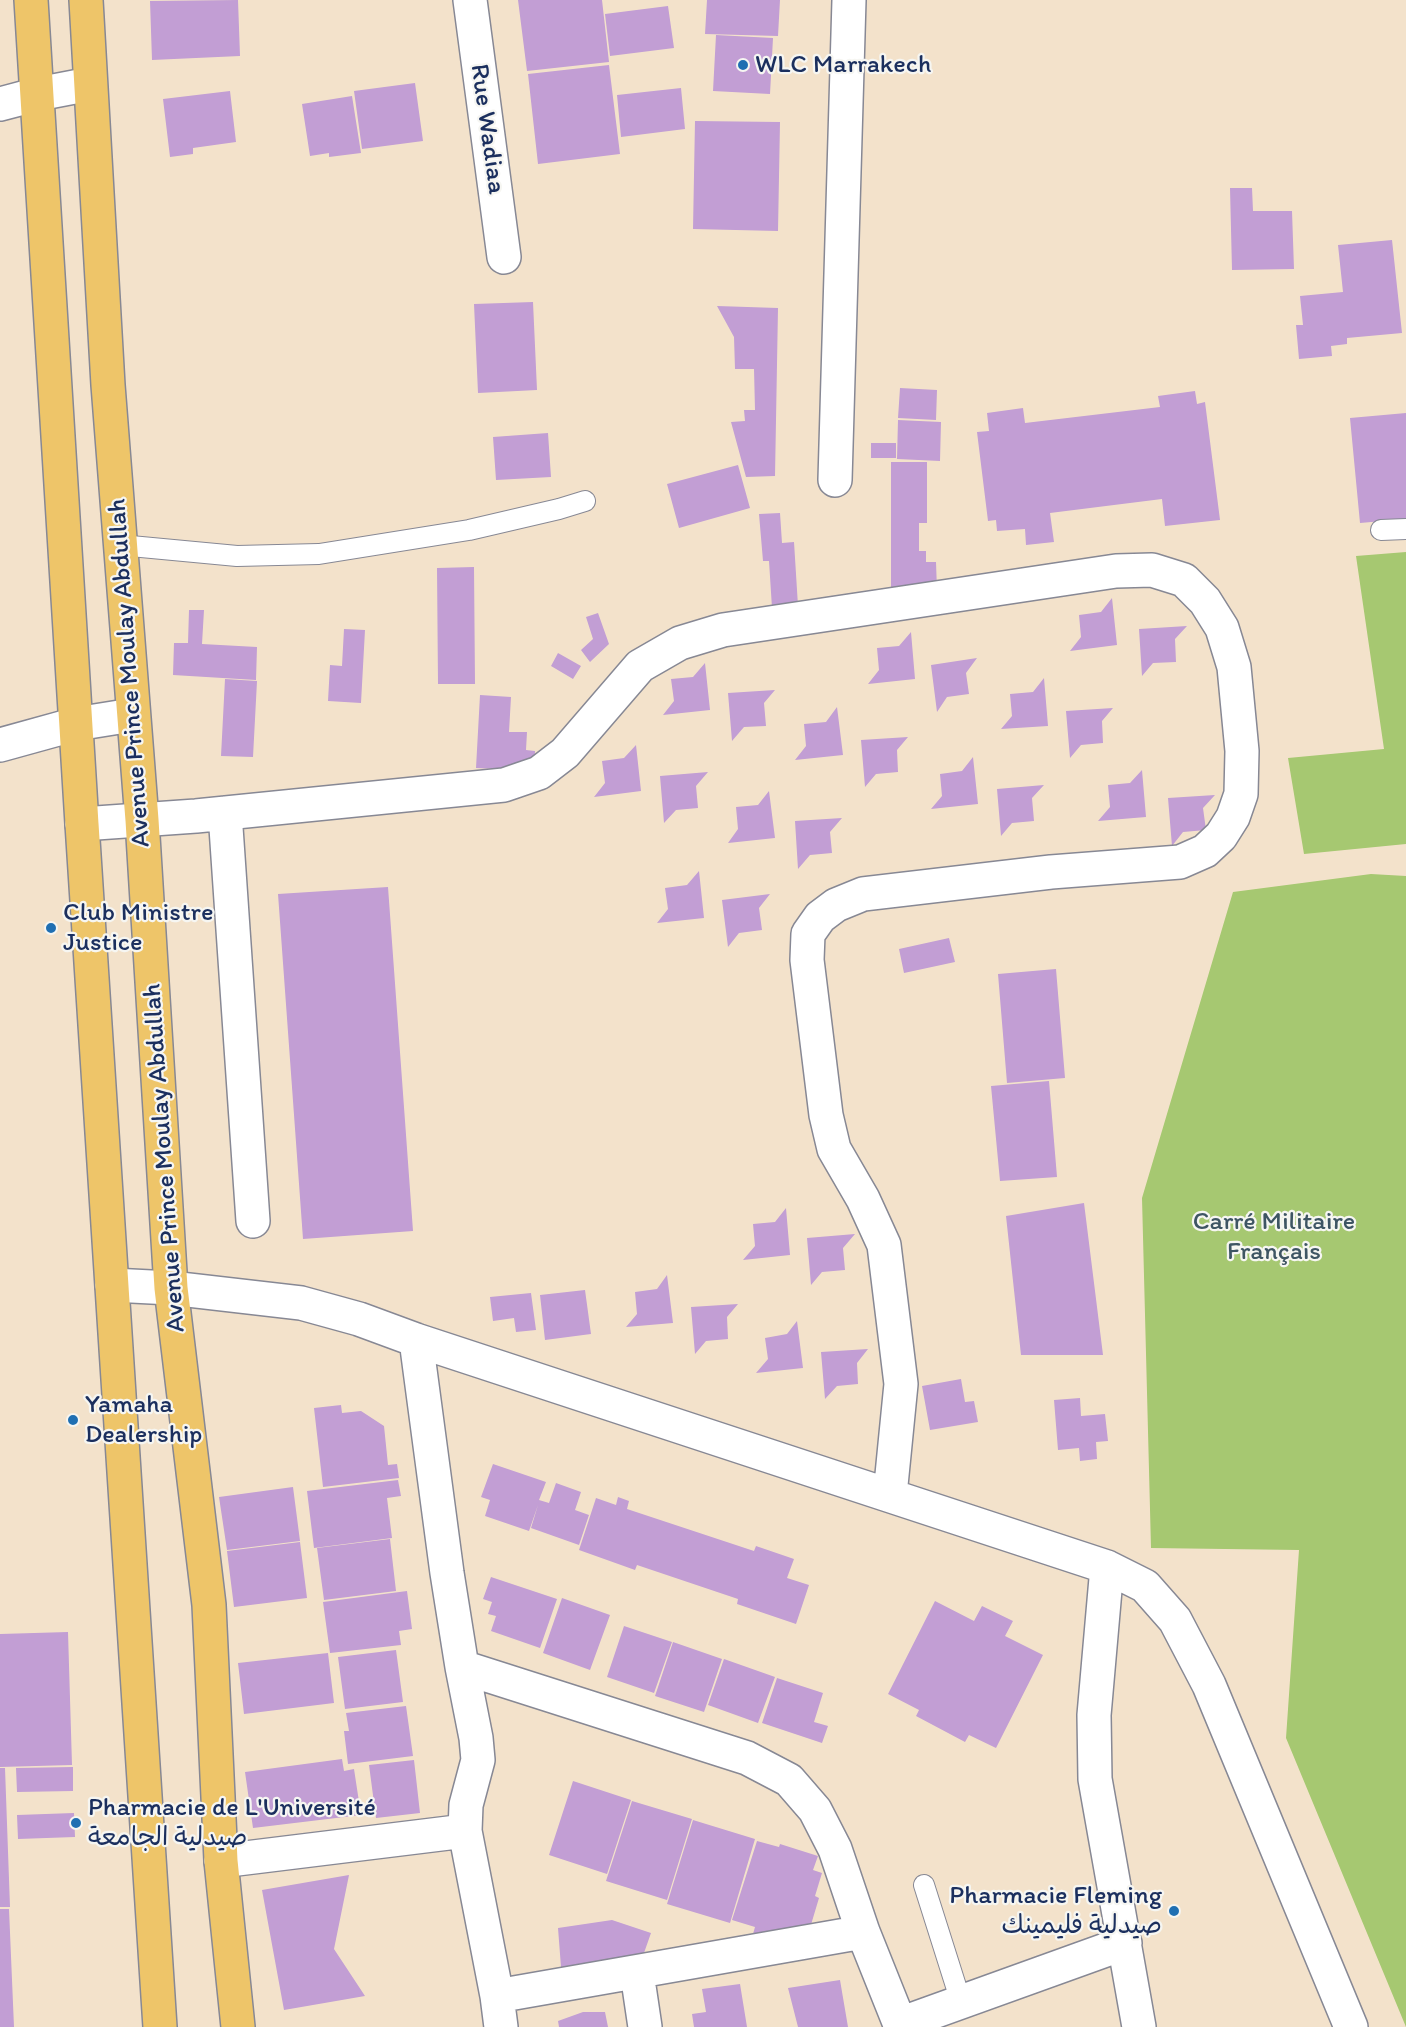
<!DOCTYPE html>
<meta charset="utf-8">
<style>
body{margin:0}
canvas{display:block;background:#f3e2cb}
</style>
<canvas width="1406" height="2027"></canvas>
<script>
const ctx = document.querySelector('canvas').getContext('2d');
ctx.lineJoin = 'round';
function paint(path, color) { ctx.fillStyle = color; ctx.fill(path, 'evenodd'); }
function strokePath(path, color, width, dash) { ctx.strokeStyle = color; ctx.lineWidth = width; ctx.lineCap = dash ? 'butt' : 'round'; ctx.setLineDash(dash || []); ctx.stroke(path); }
function drawText(font, color, halo, rows, align = 'center') {
  ctx.font = font + ' Itim,"Playpen Sans Arabic",sans-serif'; ctx.lineWidth = 4.5; ctx.setLineDash([]); ctx.textBaseline = 'middle'; ctx.strokeStyle = halo; ctx.fillStyle = color; for (const [text, x, y, turn = 0] of rows) {
    ctx.save(); ctx.translate(x, y); ctx.rotate((+turn || 0) * Math.PI / 180); ctx.textAlign = isNaN(turn) ? turn : align; if (halo) ctx.strokeText(text, 0, 0); ctx.fillText(text, 0, 0); ctx.restore();
  }
}
paint(new Path2D(`
 M 1406,552 L 1406,844 L 1304,854 L 1288,758 L 1384,749 L 1356,556 Z
 M 1371,874 L 1406,876 L 1406,2027 L 1286,1738 L 1299,1550 L 1151,1548 L 1142,1198 L 1233,892 Z`), '#a6c871');
paint(new Path2D(`
 M 238,0 L 240,56 L 152,60 L 150,1 Z
 M 518,0 L 602,0 L 609,62 L 527,71 Z
 M 707,0 L 780,0 L 778,36 L 705,34 Z
 M 668,6 L 674,48 L 610,56 L 605,14 Z
 M 716,35 L 773,38 L 770,94 L 713,91 Z
 M 609,65 L 620,154 L 538,164 L 528,74 Z
 M 415,83 L 423,141 L 362,149 L 354,91 Z
 M 681,88 L 685,129 L 621,137 L 617,95 Z
 M 230,91 L 236,142 L 193,148 L 193,154 L 170,157 L 163,99 Z
 M 352,96 L 361,153 L 329,157 L 329,153 L 310,156 L 302,104 Z
 M 695,121 L 780,122 L 778,231 L 693,229 Z
 M 1230,188 L 1252,188 L 1253,211 L 1292,211 L 1294,269 L 1232,270 Z
 M 1392,240 L 1402,333 L 1347,338 L 1347,344 L 1331,346 L 1332,356 L 1299,359 L 1296,325 L 1303,325 L 1300,296 L 1343,292 L 1338,245 Z
 M 533,302 L 537,390 L 478,393 L 474,304 Z
 M 717,306 L 778,308 L 775,476 L 746,477 L 731,422 L 745,421 L 744,410 L 755,410 L 754,369 L 735,369 L 734,337 Z
 M 900,388 L 937,390 L 936,420 L 898,418 Z
 M 1195,391 L 1197,404 L 1205,402 L 1220,520 L 1165,526 L 1162,499 L 1050,513 L 1054,542 L 1026,545 L 1025,529 L 997,531 L 996,520 L 988,521 L 977,432 L 989,431 L 987,413 L 1023,408 L 1025,423 L 1160,407 L 1158,396 Z
 M 1406,413 L 1406,519 L 1360,523 L 1350,418 Z
 M 898,420 L 941,422 L 940,461 L 897,459 Z
 M 548,433 L 551,477 L 496,480 L 493,437 Z
 M 871,443 L 896,443 L 896,458 L 871,458 Z
 M 891,462 L 927,462 L 927,523 L 919,523 L 919,551 L 926,551 L 926,562 L 936,562 L 937,590 L 891,590 Z
 M 738,465 L 750,508 L 679,528 L 667,484 Z
 M 780,513 L 782,543 L 794,542 L 798,606 L 772,608 L 769,561 L 763,561 L 759,514 Z
 M 474,567 L 475,684 L 438,684 L 437,568 Z
 M 1112,598 L 1117,645 L 1070,651 L 1081,637 L 1079,615 L 1101,612 Z
 M 189,610 L 204,610 L 202,644 L 257,647 L 256,680 L 173,675 L 174,643 L 188,643 Z
 M 598,613 L 609,644 L 590,662 L 581,650 L 593,639 L 586,617 Z
 M 1187,626 L 1175,639 L 1176,662 L 1153,663 L 1142,676 L 1139,629 Z
 M 344,629 L 365,630 L 361,703 L 328,701 L 330,665 L 342,666 Z
 M 911,632 L 915,679 L 868,684 L 879,670 L 877,648 L 899,646 Z
 M 558,653 L 581,666 L 573,679 L 551,666 Z
 M 977,658 L 966,673 L 969,694 L 947,697 L 937,712 L 931,665 Z
 M 705,663 L 710,710 L 663,715 L 674,701 L 671,679 L 693,677 Z
 M 1044,678 L 1048,726 L 1001,729 L 1012,716 L 1010,694 L 1033,692 Z
 M 225,679 L 257,681 L 253,757 L 221,756 Z
 M 775,690 L 764,703 L 766,726 L 744,727 L 732,741 L 728,693 Z
 M 480,695 L 511,697 L 509,732 L 527,732 L 526,750 L 535,751 L 534,771 L 476,768 Z
 M 837,707 L 843,755 L 795,760 L 806,746 L 804,724 L 826,722 Z
 M 1113,708 L 1102,721 L 1103,743 L 1081,745 L 1070,758 L 1066,711 Z
 M 908,737 L 897,750 L 898,772 L 876,774 L 865,787 L 861,740 Z
 M 636,745 L 641,791 L 594,797 L 605,783 L 602,761 L 624,758 Z
 M 973,757 L 978,804 L 931,809 L 942,796 L 940,774 L 962,771 Z
 M 1142,770 L 1146,817 L 1098,821 L 1110,807 L 1108,785 L 1130,783 Z
 M 708,772 L 696,786 L 698,808 L 676,810 L 664,823 L 660,776 Z
 M 1044,785 L 1032,798 L 1034,821 L 1012,823 L 1001,836 L 997,789 Z
 M 769,791 L 775,838 L 728,843 L 738,829 L 736,807 L 758,805 Z
 M 1215,795 L 1203,808 L 1206,830 L 1183,832 L 1172,846 L 1168,798 Z
 M 842,818 L 830,832 L 832,853 L 810,855 L 798,869 L 795,821 Z
 M 699,871 L 704,918 L 657,923 L 668,909 L 665,888 L 687,885 Z
 M 388,887 L 413,1231 L 303,1239 L 278,894 Z
 M 770,894 L 759,908 L 762,930 L 739,933 L 728,947 L 722,900 Z
 M 949,938 L 955,962 L 904,973 L 899,949 Z
 M 1056,969 L 1065,1078 L 1007,1083 L 998,974 Z
 M 1049,1081 L 1057,1177 L 1000,1181 L 991,1086 Z
 M 1084,1203 L 1103,1355 L 1021,1355 L 1006,1216 Z
 M 786,1208 L 790,1255 L 743,1260 L 755,1246 L 753,1224 L 775,1222 Z
 M 855,1234 L 843,1248 L 845,1270 L 822,1272 L 811,1285 L 807,1238 Z
 M 667,1275 L 673,1323 L 626,1327 L 637,1314 L 635,1292 L 657,1289 Z
 M 585,1290 L 591,1334 L 545,1340 L 540,1295 Z
 M 531,1293 L 536,1330 L 516,1332 L 514,1318 L 493,1321 L 490,1297 Z
 M 738,1304 L 727,1317 L 728,1339 L 706,1341 L 695,1354 L 691,1307 Z
 M 797,1321 L 803,1368 L 756,1373 L 768,1359 L 765,1338 L 787,1334 Z
 M 868,1349 L 857,1363 L 858,1384 L 837,1386 L 825,1399 L 821,1352 Z
 M 961,1379 L 965,1402 L 974,1401 L 978,1422 L 930,1430 L 922,1386 Z
 M 1080,1398 L 1081,1416 L 1105,1414 L 1108,1441 L 1096,1442 L 1097,1459 L 1080,1461 L 1079,1448 L 1058,1450 L 1054,1400 Z
 M 341,1405 L 342,1413 L 361,1411 L 384,1426 L 388,1465 L 397,1464 L 399,1478 L 323,1487 L 314,1408 Z
 M 493,1464 L 546,1482 L 539,1500 L 549,1503 L 556,1483 L 581,1492 L 575,1510 L 589,1515 L 579,1545 L 531,1528 L 538,1505 L 529,1531 L 485,1516 L 490,1500 L 481,1497 Z
 M 398,1480 L 401,1496 L 387,1498 L 392,1538 L 314,1548 L 307,1491 Z
 M 293,1487 L 300,1541 L 227,1550 L 219,1497 Z
 M 618,1497 L 629,1501 L 627,1509 L 754,1551 L 756,1546 L 794,1559 L 787,1578 L 809,1585 L 796,1624 L 737,1604 L 738,1599 L 637,1565 L 635,1570 L 579,1550 L 596,1498 L 616,1505 Z
 M 390,1539 L 396,1591 L 324,1600 L 317,1548 Z
 M 300,1542 L 307,1598 L 234,1607 L 227,1551 Z
 M 491,1577 L 557,1599 L 540,1648 L 491,1631 L 496,1616 L 488,1614 L 492,1602 L 483,1599 Z
 M 407,1591 L 412,1629 L 399,1631 L 401,1645 L 330,1653 L 323,1602 Z
 M 562,1598 L 610,1615 L 590,1670 L 543,1653 Z
 M 935,1601 L 974,1621 L 982,1606 L 1013,1621 L 1005,1636 L 1043,1655 L 996,1748 L 969,1735 L 965,1742 L 916,1716 L 919,1710 L 888,1694 Z
 M 624,1626 L 672,1642 L 654,1693 L 607,1677 Z
 M 68,1632 L 72,1765 L 0,1767 L 0,1634 Z
 M 673,1642 L 722,1659 L 704,1712 L 655,1696 Z
 M 396,1650 L 403,1702 L 345,1709 L 338,1657 Z
 M 328,1653 L 334,1703 L 244,1714 L 238,1663 Z
 M 724,1659 L 775,1677 L 758,1723 L 708,1705 Z
 M 777,1678 L 823,1693 L 814,1722 L 828,1726 L 822,1743 L 762,1723 Z
 M 406,1706 L 413,1756 L 348,1764 L 344,1731 L 349,1731 L 346,1713 Z
 M 342,1759 L 344,1771 L 354,1769 L 361,1815 L 253,1828 L 245,1772 Z
 M 414,1760 L 420,1813 L 376,1818 L 369,1765 Z
 M 73,1767 L 73,1791 L 17,1792 L 16,1768 Z
 M 0,1768 L 5,1768 L 10,1907 L 0,1907 Z
 M 573,1781 L 631,1800 L 607,1874 L 549,1855 Z
 M 632,1801 L 692,1819 L 667,1900 L 606,1881 Z
 M 74,1813 L 75,1837 L 18,1839 L 17,1815 Z
 M 693,1820 L 755,1839 L 730,1923 L 667,1904 Z
 M 757,1841 L 779,1847 L 780,1844 L 818,1856 L 813,1870 L 822,1873 L 815,1896 L 819,1898 L 810,1928 L 778,1942 L 753,1934 L 755,1927 L 732,1920 Z
 M 349,1875 L 334,1949 L 365,1996 L 284,2010 L 262,1890 Z
 M 0,1909 L 9,1909 L 14,2027 L 0,2027 Z
 M 612,1920 L 651,1933 L 638,1970 L 562,1980 L 558,1928 Z
 M 840,1980 L 848,2027 L 798,2027 L 788,1988 Z
 M 740,1984 L 747,2027 L 694,2027 L 692,2014 L 706,2012 L 702,1989 Z
 M 583,2012 L 605,2012 L 608,2027 L 559,2027 L 558,2021 Z`), '#c29ed4');
const lane = new Path2D(`
 M 1381,530 L 1406,529
 M 120,545 L 237,556 L 319,554 L 469,530 L 559,509 L 585,501
 M 924,1885 L 961,2002`);
const street = new Path2D(`
 M 470,0 L 504,257
 M 0,104 L 38,94 L 90,84
 M 835,480 L 849,0
 M 0,745 L 76,724 L 132,715
 M 225,813 L 253,1221
 M 82,824 L 196,816 L 504,785 L 539,773 L 565,753 L 640,666 L 680,643 L 723,630 L 1116,571 L 1152,570 L 1184,580 L 1205,601 L 1222,628 L 1234,667 L 1242,751 L 1241,794 L 1233,817 L 1221,836 L 1205,851 L 1180,862 L 1051,872 L 863,894 L 836,905 L 820,917 L 808,934 L 807,960 L 826,1115 L 834,1149 L 863,1199 L 884,1245 L 901,1384 L 890,1495
 M 112,1285 L 171,1288 L 301,1303 L 359,1319 L 416,1340 L 1107,1567 L 1145,1586 L 1175,1620 L 1209,1685 L 1351,2027
 M 416,1340 L 447,1573 L 462,1667 L 747,1758 L 789,1780 L 815,1810 L 835,1849 L 863,1932 L 901,2027
 M 1107,1567 L 1094,1715 L 1095,1779 L 1139,2027
 M 462,1667 L 476,1738 L 478,1760 L 466,1805 L 465,1831 L 497,1996
 M 221,1861 L 465,1831
 M 637,1973 L 645,2027
 M 900,2024 L 1125,1943
 M 501,2027 L 497,1996 L 863,1932`);
const primary = new Path2D(`
 M 31,0 L 82,824 L 160,2027
 M 86,0 L 108,385 L 142,820 L 171,1288 L 209,1605 L 221,1861 L 238,2027`);
strokePath(lane, '#878894', 22);
strokePath(street, '#878894', 36);
strokePath(primary, '#878894', 36);
strokePath(lane, '#fff', 20);
strokePath(street, '#fff', 33);
strokePath(primary, '#eec569', 33);
for (const [x, y, r, color] of [
 [743,65,6,"#1f6fb2"],
 [51,928,6,"#1f6fb2"],
 [73,1420,6,"#1f6fb2"],
 [76,1823,6,"#1f6fb2"],
 [1174,1911,6,"#1f6fb2"]
]) { const dot = new Path2D(); dot.arc(x, y, r, 0, 2 * Math.PI); ctx.fillStyle = color; ctx.fill(dot); strokePath(dot, '#f6f6f2', 2); }
drawText('26px', '#1b2f5e', '#f6f6f2', [
 ["WLC Marrakech",755,65],
 ["Club Ministre",63,913],
 ["Justice",63,943],
 ["Yamaha",85,1405],
 ["Dealership",85,1435],
 ["Pharmacie de L'Université",88,1808],
 ["صيدلية الجامعة",88,1838],
 ["Pharmacie Fleming",1162,1896,"right"],
 ["صيدلية فليمينك",1162,1926,"right"]
], 'left');
drawText('26px', '#1b2f5e', '#f6f6f2', [
 ["Rue Wadiaa",487,129,82],
 ["Avenue Prince Moulay Abdullah",130,673,-94],
 ["Avenue Prince Moulay Abdullah",165,1158,-94]
]);
drawText('26px', '#3e5563', '#f6f6f2', [
 ["Carré Militaire",1274,1222],
 ["Français",1274,1252]
]);
</script>
